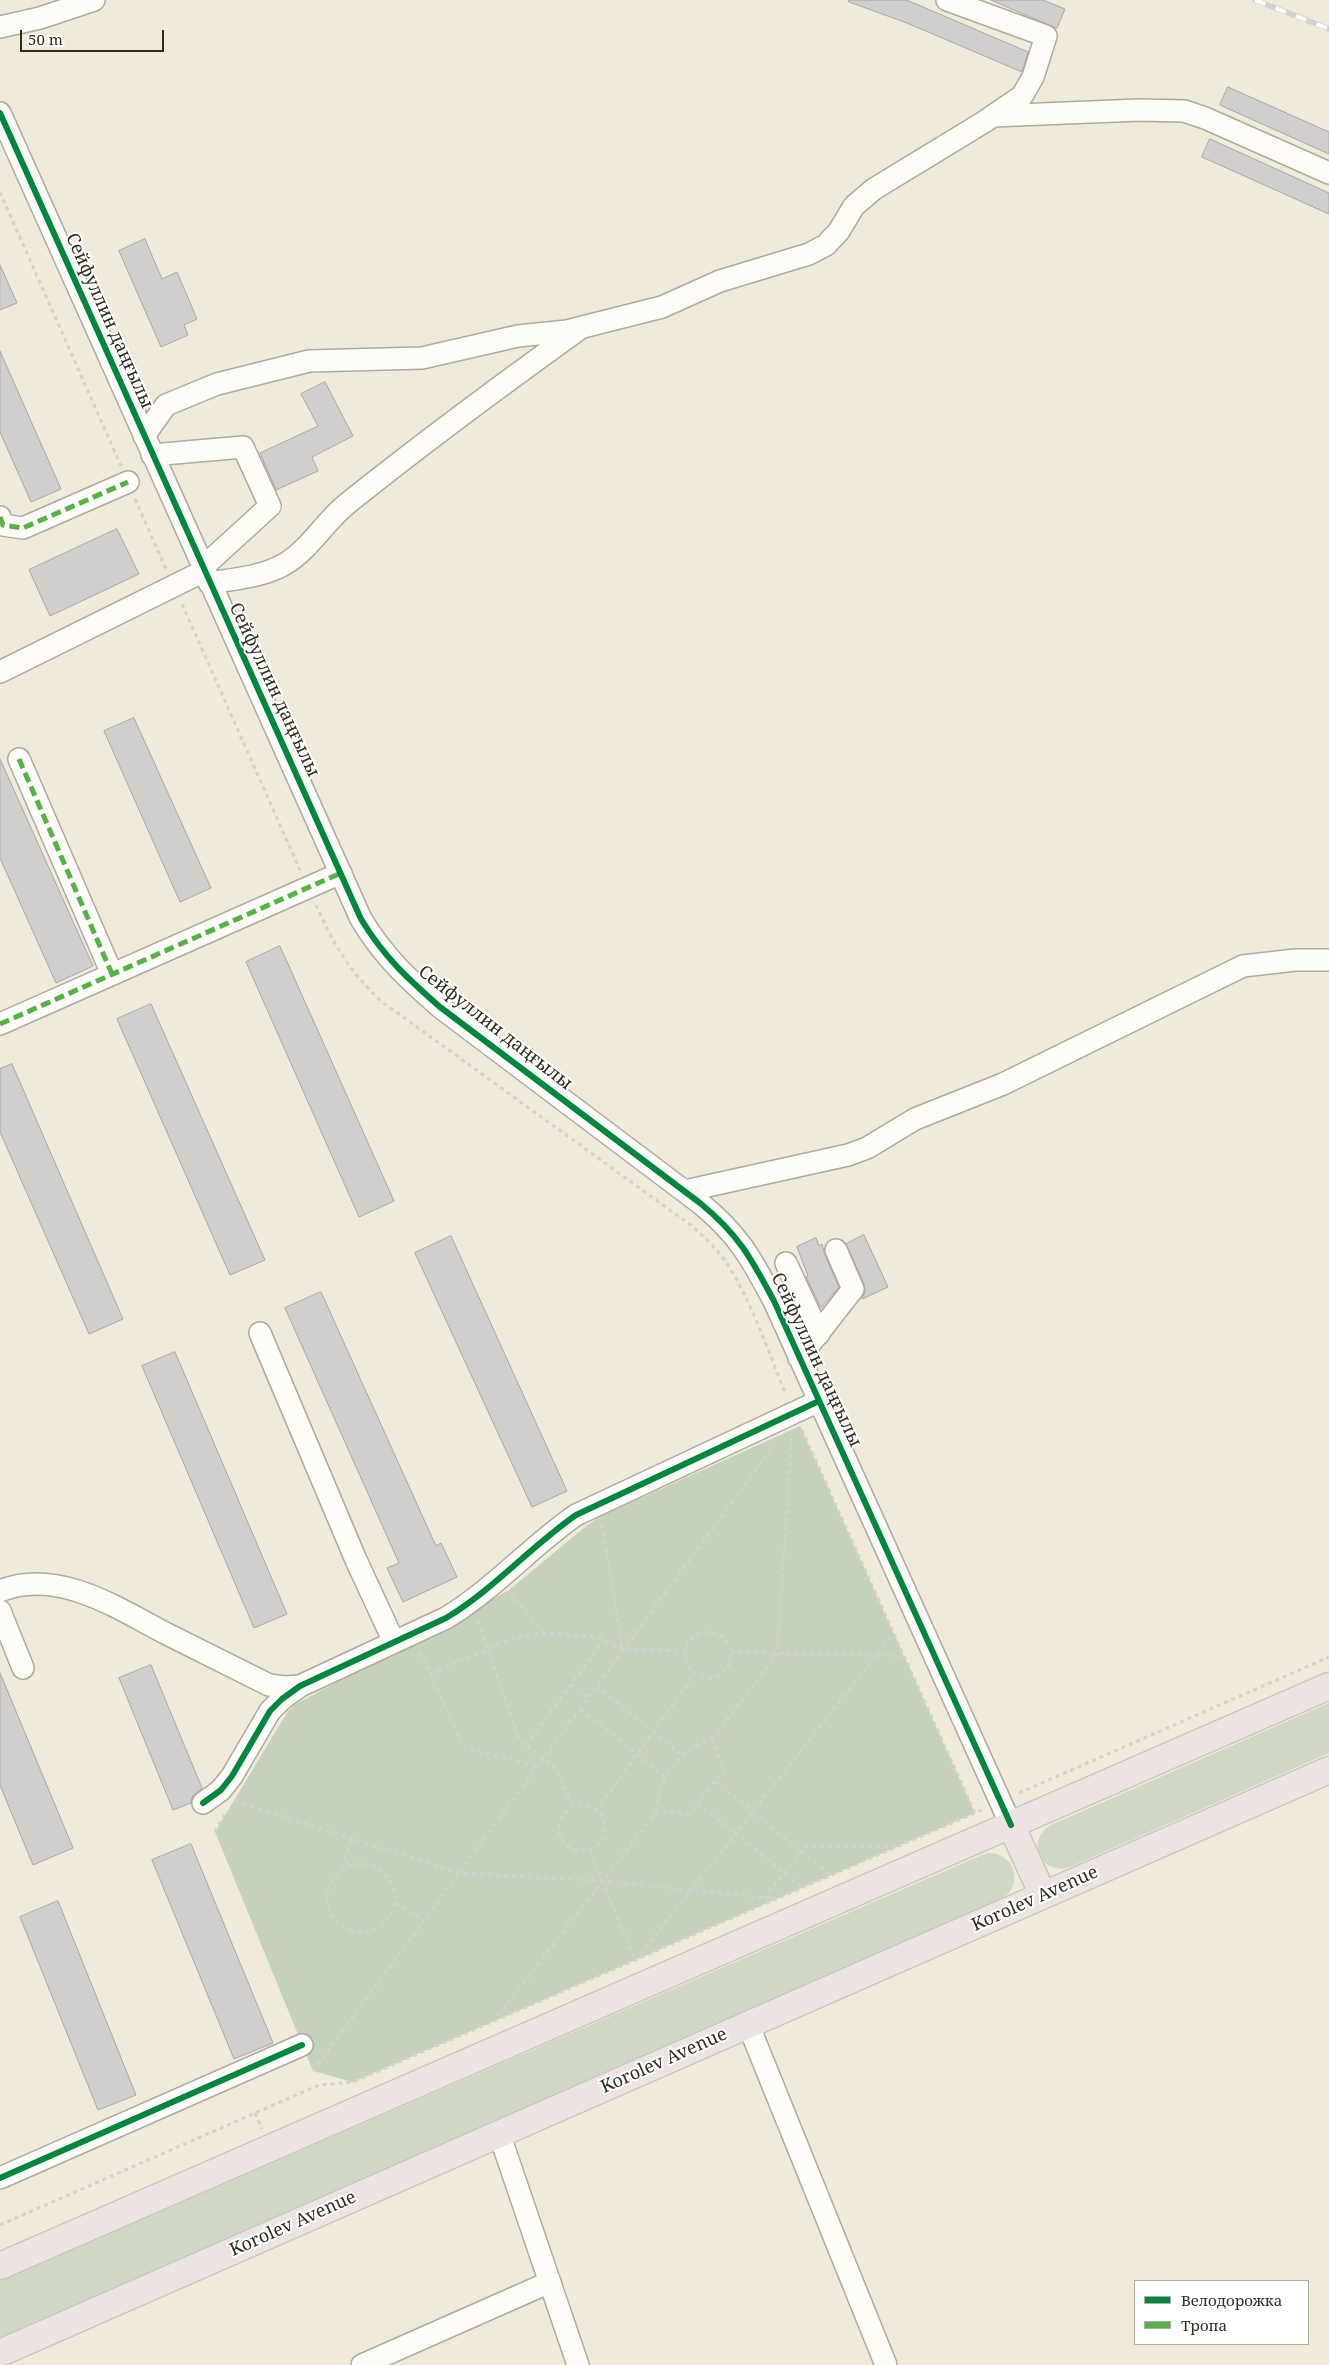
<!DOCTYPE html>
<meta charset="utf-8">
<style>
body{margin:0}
#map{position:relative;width:1329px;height:2365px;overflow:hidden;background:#efeada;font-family:"Noto Serif",serif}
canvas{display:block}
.legend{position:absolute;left:1134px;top:2280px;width:175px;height:65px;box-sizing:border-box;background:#fff;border:1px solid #acaba6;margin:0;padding:6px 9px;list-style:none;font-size:15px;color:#302c21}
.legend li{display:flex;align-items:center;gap:10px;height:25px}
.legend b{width:25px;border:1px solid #acaba6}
.scale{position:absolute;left:20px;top:30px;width:144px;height:22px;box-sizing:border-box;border:2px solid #302c21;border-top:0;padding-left:6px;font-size:15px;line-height:18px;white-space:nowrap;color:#302c21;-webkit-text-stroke:4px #fff;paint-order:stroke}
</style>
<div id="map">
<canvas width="1329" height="2365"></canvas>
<ul class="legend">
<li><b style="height:6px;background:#00873e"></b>Велодорожка</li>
<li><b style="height:6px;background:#56b245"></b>Тропа</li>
</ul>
<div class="scale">50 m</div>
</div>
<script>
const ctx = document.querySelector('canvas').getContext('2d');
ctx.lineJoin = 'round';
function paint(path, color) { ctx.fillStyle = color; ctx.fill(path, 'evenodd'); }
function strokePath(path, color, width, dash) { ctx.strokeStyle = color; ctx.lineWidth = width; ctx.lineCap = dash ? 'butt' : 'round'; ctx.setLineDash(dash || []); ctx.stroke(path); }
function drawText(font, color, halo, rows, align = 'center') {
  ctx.font = font + ' "Noto Serif",serif'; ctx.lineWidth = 4; ctx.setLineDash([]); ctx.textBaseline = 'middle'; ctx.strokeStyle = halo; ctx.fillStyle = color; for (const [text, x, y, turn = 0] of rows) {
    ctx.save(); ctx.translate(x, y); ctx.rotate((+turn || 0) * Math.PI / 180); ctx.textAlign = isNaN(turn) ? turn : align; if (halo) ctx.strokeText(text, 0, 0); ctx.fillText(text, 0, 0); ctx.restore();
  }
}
paint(new Path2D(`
 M 1329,1703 L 1329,1753 L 1070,1867 C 1042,1877 1024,1840 1051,1825 Z
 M 990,1853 C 1016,1855 1024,1886 1001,1899 L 0,2338 L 0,2281 L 982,1855 Z`), '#cfd7c6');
paint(new Path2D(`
 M 800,1426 L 975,1813 L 353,2082 L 313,2071 L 215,1832 L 288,1711 L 294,1705 L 509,1590 L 585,1527 L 601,1516 Z`), '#c4d2bb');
const building = new Path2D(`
 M 849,0 L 906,0 L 916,4 L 1028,52 L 1022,72 L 907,23 L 849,2 Z
 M 991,0 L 1043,0 L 1065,9 L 1057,28 Z
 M 1228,87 L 1329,132 L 1329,154 L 1220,105 Z
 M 1210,139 L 1329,193 L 1329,214 L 1202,157 Z
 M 145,239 L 162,279 L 177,272 L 197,319 L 184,325 L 188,335 L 161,347 L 119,251 Z
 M 0,265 L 17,303 L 0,310 Z
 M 0,351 L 61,489 L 31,502 L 0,432 Z
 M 325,382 L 353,436 L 312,457 L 318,471 L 276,490 L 260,453 L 318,426 L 301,394 Z
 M 117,529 L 139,574 L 50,616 L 29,570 Z
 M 134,718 L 211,888 L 180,902 L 104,731 Z
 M 0,759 L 93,966 L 56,983 L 0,858 Z
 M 280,946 L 394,1201 L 359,1217 L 246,962 Z
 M 151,1004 L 265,1260 L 230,1275 L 117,1019 Z
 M 12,1064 L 123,1319 L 89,1334 L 0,1132 L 0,1069 Z
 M 864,1235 L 888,1287 L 862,1299 L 865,1291 L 864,1284 L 846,1244 Z
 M 451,1236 L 567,1491 L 532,1507 L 415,1253 Z
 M 816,1238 L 819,1246 L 822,1244 L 825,1255 L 839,1287 L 821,1308 L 806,1277 L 808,1276 L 797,1247 Z
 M 321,1292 L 436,1546 L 441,1543 L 457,1577 L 403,1602 L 387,1568 L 399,1563 L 285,1308 Z
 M 175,1352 L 287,1614 L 254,1628 L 142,1366 Z
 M 151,1665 L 202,1788 L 192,1797 L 191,1803 L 173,1810 L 119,1678 Z
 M 0,1673 L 73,1848 L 33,1865 L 0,1785 Z
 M 191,1844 L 273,2043 L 234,2059 L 152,1860 Z
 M 58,1901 L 136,2095 L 98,2110 L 20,1917 Z`);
paint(building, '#d1cfce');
strokePath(building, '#a8a6a4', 1);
const minor = new Path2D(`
 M 0,27 L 40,18 L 94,0
 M 0,113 L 361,919 C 384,957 407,978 440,1007 L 700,1203 C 739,1235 751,1258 774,1301 L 1011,1825
 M 993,116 L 1139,110 L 1184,111 L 1205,118 L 1329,173
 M 144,436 L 166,405 L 217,384 L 309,361 L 422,358 L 518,336 L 567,331 L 662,307 L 720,281 L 809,254 L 826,245 L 839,231 L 854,206 L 874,189 L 984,122 L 1022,96 L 1033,77 L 1046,36 L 947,0
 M 152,455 L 243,447 L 270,506 L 202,568
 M 0,517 L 3,525 L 23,528 L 128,482
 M 209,583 C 235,579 262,577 285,564 C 310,549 325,521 348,503 C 423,443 500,386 578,330
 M 0,672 L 204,571
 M 19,759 L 112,974
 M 0,1024 L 341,873
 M 685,1191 L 848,1155 L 867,1148 L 915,1119 L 1003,1084 L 1243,966 L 1295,960 L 1329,960
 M 786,1263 L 819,1334
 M 260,1333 L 356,1560 L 394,1642
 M 799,1358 L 853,1289 L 836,1250
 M 0,1591 C 57,1567 119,1609 167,1634 C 201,1651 235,1668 269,1685 L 284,1687 L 300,1686
 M 0,1611 L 23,1668
 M 203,1803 L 221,1790 L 232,1776 L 270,1711 L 282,1699 L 300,1686 L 446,1618 C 494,1589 530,1547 576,1515 L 819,1401
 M 748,2024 L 886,2365
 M 499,2133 L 578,2365
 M 0,2178 L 302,2045
 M 362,2365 L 550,2282`);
const major = new Path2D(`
 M 1011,1825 L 1043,1895
 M 0,2266 L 1329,1686
 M 0,2353 L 1329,1770`);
strokePath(minor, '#aeaa9e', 24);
strokePath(major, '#c8c6bd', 29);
strokePath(new Path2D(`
 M 0,192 L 121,466
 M 135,499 L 166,569
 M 182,604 L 300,870
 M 316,905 C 334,945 349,971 381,1001 L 692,1226 C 704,1237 716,1248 726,1262 C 752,1302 768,1351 786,1395
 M 802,1430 L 975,1813
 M 602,1524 L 622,1648
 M 511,1593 L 544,1633
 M 478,1621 L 519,1739 L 557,1770 L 573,1807
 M685 1655a23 23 0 1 1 46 0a23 23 0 1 1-46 0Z
 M 420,1652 L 464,1748 L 538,1766
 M 731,1652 L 904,1656
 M 430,1674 L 516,1637 L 544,1633 L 598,1637 L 622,1649 L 686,1651
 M 571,1685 L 588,1698
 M 597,1686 L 682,1755
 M 581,1709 L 665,1777
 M 712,1739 L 777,1655 L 792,1435
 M 712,1739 L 724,1770 L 689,1814 L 657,1811 C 656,1779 682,1747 712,1739 Z
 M 526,1745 L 597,1650 L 601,1638
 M 715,1781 L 832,1876
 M 1019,1793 L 1329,1657
 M 235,1801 L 459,1873 L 601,1881 L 777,1899
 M 698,1803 L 803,1888
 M559 1828a23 23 0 1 1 46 0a23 23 0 1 1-46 0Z
 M 596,1811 L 695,1674
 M 215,1832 L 227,1811
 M 590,1850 L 635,1961 L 894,1633
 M327 1898a34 34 0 1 1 68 0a34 34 0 1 1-68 0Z
 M 348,1866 L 345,1857 L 352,1839
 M 764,1898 L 805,1847 L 896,1846
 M 396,1903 L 424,1921
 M 493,2022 L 657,1811
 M 313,2071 L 775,1444
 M 255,2113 L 262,2129
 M 280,2171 L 291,2195 L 228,2223 L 218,2199 Z
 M 0,2225 L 319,2085 L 353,2082 L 984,1809
 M 0,2316 L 5,2328`), '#d3d1cd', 3, [4, 4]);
strokePath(minor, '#fdfcf9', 21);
strokePath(major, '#eee3e3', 26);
const rail = new Path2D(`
 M 1255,0 L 1329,29`);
strokePath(rail, '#d3d1cc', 5.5);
strokePath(rail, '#fff', 4, [11]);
strokePath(new Path2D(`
 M 0,517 L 3,525 L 23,528 L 128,482
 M 19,759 L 112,974
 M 0,1024 L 341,873`), '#56b245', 5, [10, 5]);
strokePath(new Path2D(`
 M 0,113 L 361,919 C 384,957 407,978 440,1007 L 700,1203 C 739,1235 751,1258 774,1301 L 1011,1825
 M 203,1803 L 221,1790 L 232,1776 L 270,1711 L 282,1699 L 300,1686 L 446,1618 C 494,1589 530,1547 576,1515 L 819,1401
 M 0,2178 L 302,2045`), '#00873e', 6);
drawText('18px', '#302c21', '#fff', [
 ["Сейфуллин даңғылы",109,321,66],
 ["Сейфуллин даңғылы",274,690,65],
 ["Сейфуллин даңғылы",495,1028,38],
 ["Сейфуллин даңғылы",816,1360,65],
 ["Korolev Avenue",1035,1899,-24],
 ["Korolev Avenue",664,2061,-24],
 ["Korolev Avenue",293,2224,-24]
]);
</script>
